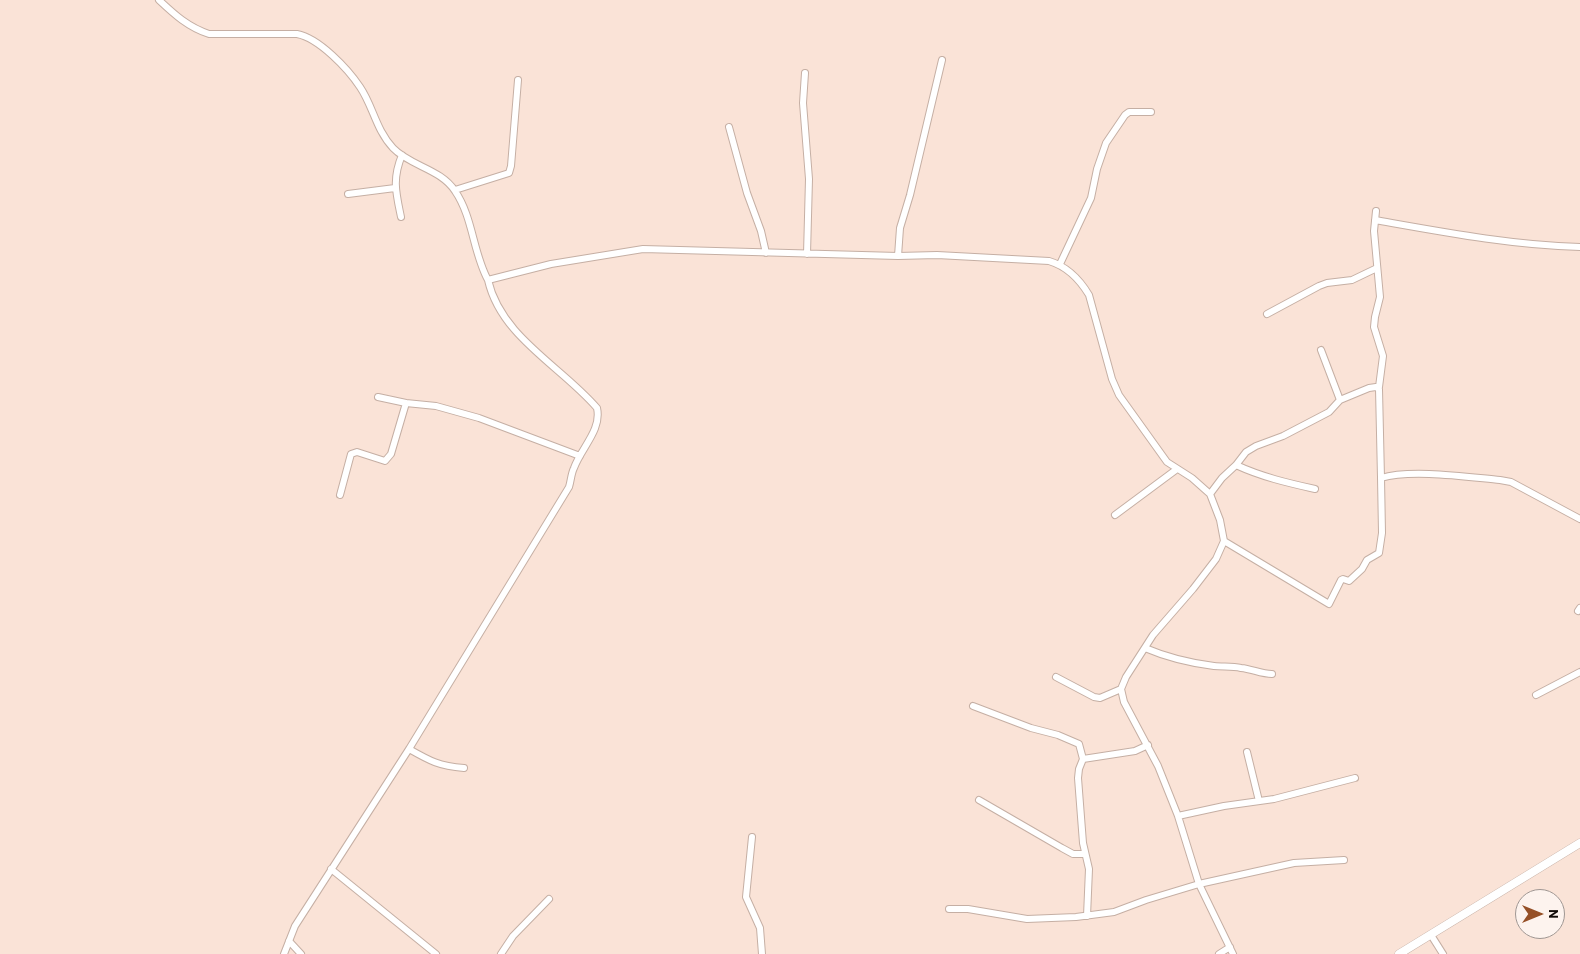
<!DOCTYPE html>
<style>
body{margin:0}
#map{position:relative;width:1580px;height:954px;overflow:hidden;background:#fae3d7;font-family:Barlow,sans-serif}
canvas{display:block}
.north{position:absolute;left:1515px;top:889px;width:50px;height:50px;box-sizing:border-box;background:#fdf3ee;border:1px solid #9f9692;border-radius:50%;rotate:90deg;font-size:14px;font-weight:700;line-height:20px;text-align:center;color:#120b08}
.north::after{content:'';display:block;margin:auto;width:18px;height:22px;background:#965027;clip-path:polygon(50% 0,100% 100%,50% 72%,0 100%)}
</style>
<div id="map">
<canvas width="1580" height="954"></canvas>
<div class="north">N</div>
</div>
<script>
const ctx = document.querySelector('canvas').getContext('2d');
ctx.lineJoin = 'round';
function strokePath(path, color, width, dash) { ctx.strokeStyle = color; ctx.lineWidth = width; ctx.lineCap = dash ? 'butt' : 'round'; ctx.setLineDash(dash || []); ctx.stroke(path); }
const minor = new Path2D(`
 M 159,0 C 175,15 188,27 209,34 L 297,34 C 319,38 348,69 360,87 C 373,106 376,130 393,148 C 410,166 441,169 455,191 C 473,217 473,253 488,280 L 551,264 L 643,249 L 898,256 L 937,255 L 1049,261 C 1066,266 1080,280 1089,295 L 1112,379 L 1119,395 L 1167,462 L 1192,478 L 1210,494 L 1220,520 L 1224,541 L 1216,559 L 1193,589 L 1153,635 L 1126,677 L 1121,689 L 1124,702 L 1158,766 L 1178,816 L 1199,884 L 1233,954
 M 805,73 L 803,103 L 809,179 L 807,254
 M 729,127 L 747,193 L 761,231 L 766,253
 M 455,190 L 509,173 L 511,166 L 518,80
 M 348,194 L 395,188
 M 1376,211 L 1374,231 L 1380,297 L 1375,317 L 1374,327 L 1383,356 L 1379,387
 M 401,217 C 396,193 392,179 402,155
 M 1375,220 C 1443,232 1511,245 1580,247
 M 898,256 L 900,228 L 910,195 L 942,60
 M 1060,264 L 1091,198 L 1097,169 L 1106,143 L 1125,115 L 1129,112 L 1151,112
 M 1267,314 L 1319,286 L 1327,283 L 1352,280 L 1377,268
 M 1321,350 L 1340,400
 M 378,397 L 406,403 L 436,406 L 479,418 L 580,456
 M 1236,465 C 1262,477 1288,483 1315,489
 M 1210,494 L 1222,478 L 1236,465 L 1246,452 L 1256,446 L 1283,436 L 1329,412 L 1340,400 L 1369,388 L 1376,387 L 1379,389 L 1381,478 C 1411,469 1467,477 1500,480 L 1511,482 L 1580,519
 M 340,495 L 351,454 L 357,452 L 385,461 L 391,454 L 406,403
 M 1115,515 L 1177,469
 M 1224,541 L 1329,604 L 1341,580 L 1343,579 L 1349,581 L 1362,569 L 1367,560 L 1379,553 L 1382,533 L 1381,478
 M 1578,611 L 1580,608
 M 1145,648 C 1166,657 1190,663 1214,666 C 1223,667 1232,666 1241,668 C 1252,669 1261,674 1272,674
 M 1056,677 L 1094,697 L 1100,698 L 1121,689
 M 1536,695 L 1580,672
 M 973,706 L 1031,728 L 1058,735 L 1079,744 L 1083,759 L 1079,769 L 1078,778 L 1083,843 L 1089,869 L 1087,916
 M 409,749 C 430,761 439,766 464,768
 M 1247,752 L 1259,801
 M 1083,759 L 1135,751 L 1148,745
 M 979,800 L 1062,848 L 1073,854 L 1085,854
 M 1178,816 L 1224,806 L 1274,799 L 1355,778
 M 752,837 L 746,897 L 760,928 L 762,954
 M 331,869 L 436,954
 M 949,909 L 968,909 L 1027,919 L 1076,917 L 1114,912 L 1146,900 L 1199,884 L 1294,863 L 1344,860
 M 1431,935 L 1443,954
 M 289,941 L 301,954
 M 284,954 L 295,926 L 409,749 L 569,487 C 571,481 571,474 574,468 C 581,448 602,430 597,408 C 561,366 501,337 488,280
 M 501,954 L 513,936 L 549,899
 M 1219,954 L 1230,947`);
const tertiary = new Path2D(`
 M 1399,954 L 1580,843`);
strokePath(minor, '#c5afa4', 8);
strokePath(tertiary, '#c5afa4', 9);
strokePath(minor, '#fff', 6);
strokePath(tertiary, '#fff', 8);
</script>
